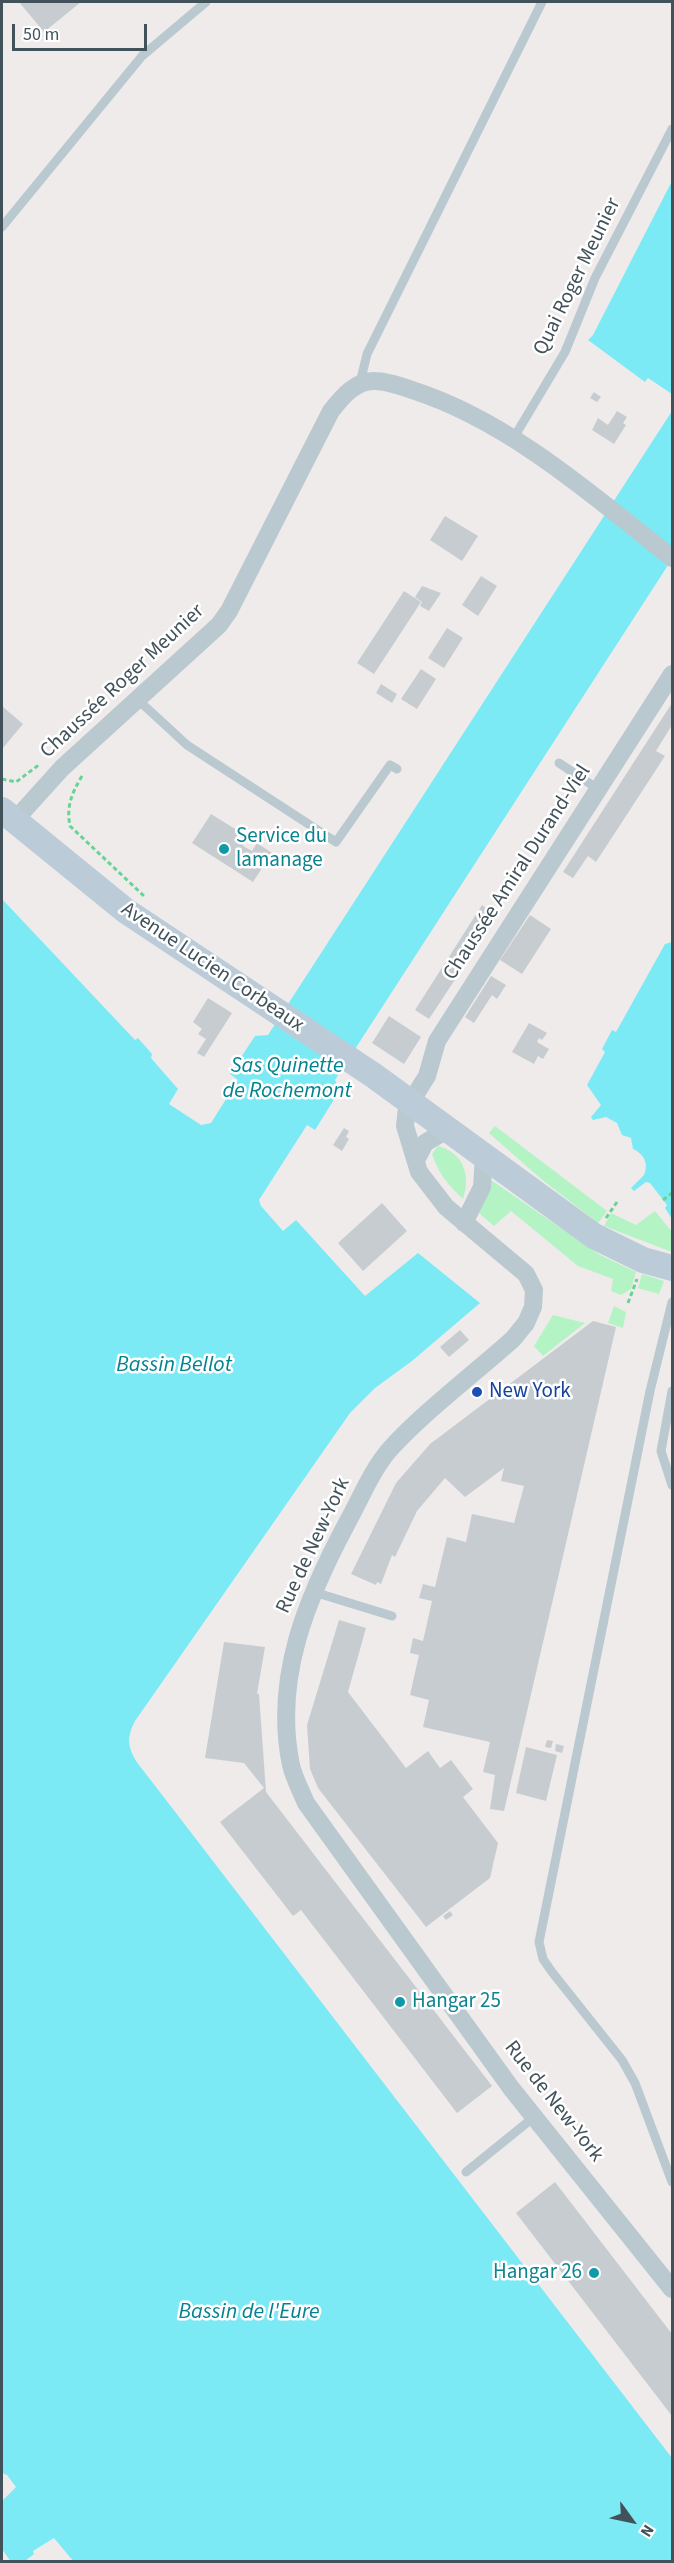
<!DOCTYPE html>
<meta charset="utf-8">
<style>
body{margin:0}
#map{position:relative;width:674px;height:2563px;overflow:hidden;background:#efebeb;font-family:"Source Sans 3",sans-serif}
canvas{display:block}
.frame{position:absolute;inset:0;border:3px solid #42525b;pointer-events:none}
.north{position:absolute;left:602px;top:2491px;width:60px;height:60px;-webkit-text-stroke:4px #fff;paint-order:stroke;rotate:123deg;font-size:16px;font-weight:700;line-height:24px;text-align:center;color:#42525b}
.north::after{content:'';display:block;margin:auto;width:21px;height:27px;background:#42525b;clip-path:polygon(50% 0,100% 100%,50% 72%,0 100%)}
.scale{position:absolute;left:12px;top:24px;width:135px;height:27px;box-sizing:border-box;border:3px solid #42525b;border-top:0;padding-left:8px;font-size:18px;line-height:21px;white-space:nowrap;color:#42525b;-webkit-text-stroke:4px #fff;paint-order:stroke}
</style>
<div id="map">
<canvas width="674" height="2563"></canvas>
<div class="frame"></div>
<div class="north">N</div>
<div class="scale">50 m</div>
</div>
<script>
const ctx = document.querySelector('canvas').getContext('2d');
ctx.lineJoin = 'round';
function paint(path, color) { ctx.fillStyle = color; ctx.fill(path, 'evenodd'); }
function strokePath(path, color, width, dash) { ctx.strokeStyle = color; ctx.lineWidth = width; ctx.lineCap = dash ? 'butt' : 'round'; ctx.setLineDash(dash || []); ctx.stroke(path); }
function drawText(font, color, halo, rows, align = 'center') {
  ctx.font = font + ' "Source Sans 3",sans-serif'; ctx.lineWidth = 5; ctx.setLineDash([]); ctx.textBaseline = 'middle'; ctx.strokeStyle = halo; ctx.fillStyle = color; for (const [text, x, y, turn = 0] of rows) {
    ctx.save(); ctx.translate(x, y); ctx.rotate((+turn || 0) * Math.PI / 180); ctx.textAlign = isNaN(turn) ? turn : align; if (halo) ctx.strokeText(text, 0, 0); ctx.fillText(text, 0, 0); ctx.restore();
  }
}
paint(new Path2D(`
 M 495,1126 L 607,1211 L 598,1223 L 540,1178 L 489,1133 Z
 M 438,1146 C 464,1153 471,1176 463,1199 C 449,1186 438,1173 432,1154 Z
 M 488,1178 L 600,1255 L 636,1272 L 631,1289 L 621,1295 L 611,1291 L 613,1279 L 578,1266 L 511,1211 L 494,1226 L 479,1213 Z
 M 655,1211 L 672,1232 L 672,1252 L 604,1226 L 611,1213 L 636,1225 Z
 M 642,1274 L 664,1281 L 659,1294 L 638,1288 Z
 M 614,1306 L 626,1312 L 623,1328 L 608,1323 Z
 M 553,1315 L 585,1323 L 543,1356 L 534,1346 Z`), '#b3f3c4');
paint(new Path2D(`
 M 672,181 L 672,394 L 648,378 L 645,382 L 588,340 L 593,335 Z
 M 672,411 L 672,559 L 335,1080 L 340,1090 L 315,1130 L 307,1125 L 259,1200 L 261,1206 L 283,1231 L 296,1220 L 365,1296 L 418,1253 L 480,1303 L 412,1361 L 375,1388 L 350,1413 L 135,1721 C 127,1736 127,1746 136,1761 L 672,2458 L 672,2561 L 74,2562 L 54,2538 L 33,2551 L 34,2554 L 25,2561 L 11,2562 L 2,2549 L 2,2501 L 16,2487 L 7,2475 L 2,2473 L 2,899 L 135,1040 L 138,1038 L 152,1054 L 151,1058 L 178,1089 L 169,1104 L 201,1125 L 211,1123 L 238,1080 L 230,1074 L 255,1036 L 268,1035 Z
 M 672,942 L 672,1219 L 665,1208 L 667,1205 L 650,1183 L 646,1182 L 634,1191 L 631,1188 L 644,1175 C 649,1164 644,1154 633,1149 L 631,1138 L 622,1135 L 617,1123 L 606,1117 L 593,1120 L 591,1117 L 601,1105 L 587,1085 L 605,1052 L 602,1049 L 612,1030 L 616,1032 L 665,944 Z`), '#7beaf5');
paint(new Path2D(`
 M 19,2 L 81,2 L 44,32 Z
 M 594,392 L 601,397 L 597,402 L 590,398 Z
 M 617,411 L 627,417 L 623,423 L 626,425 L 614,444 L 592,430 L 598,418 L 608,425 Z
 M 445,516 L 478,536 L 462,561 L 430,540 Z
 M 481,576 L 497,586 L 478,616 L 462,605 Z
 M 422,586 L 441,593 L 429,611 L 420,606 L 422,602 L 415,597 Z
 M 404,591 L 421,602 L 374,674 L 357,663 Z
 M 447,628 L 463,638 L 444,668 L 428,658 Z
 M 421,669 L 436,679 L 417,709 L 401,699 Z
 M 381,684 L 397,694 L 392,703 L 376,693 Z
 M 672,703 L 672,725 L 656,751 L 665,756 L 596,862 L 588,856 L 573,878 L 563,872 Z
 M 2,706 L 23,724 L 2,749 Z
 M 211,814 L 248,837 L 243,846 L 252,851 L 257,843 L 272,853 L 253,882 L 192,843 Z
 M 482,905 L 497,916 L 429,1019 L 415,1010 Z
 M 530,915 L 551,929 L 522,974 L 500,960 Z
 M 491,976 L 506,985 L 497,999 L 492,995 L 474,1023 L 465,1017 Z
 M 208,998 L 232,1013 L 204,1057 L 197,1053 L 206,1039 L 198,1034 L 202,1029 L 193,1022 Z
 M 389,1016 L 421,1037 L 404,1064 L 372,1043 Z
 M 529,1023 L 547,1033 L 542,1040 L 539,1038 L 537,1042 L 549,1049 L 543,1059 L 538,1056 L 534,1064 L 512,1052 Z
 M 344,1128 L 349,1131 L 346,1137 L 349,1139 L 342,1151 L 333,1145 Z
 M 382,1203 L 407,1231 L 363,1271 L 338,1243 Z
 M 593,1321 L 616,1327 L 504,1811 L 490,1809 L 495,1775 L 483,1772 L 490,1742 L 423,1727 L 429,1700 L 410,1695 L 419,1655 L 410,1653 L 413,1638 L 423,1641 L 432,1601 L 419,1598 L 423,1584 L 435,1587 L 447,1537 L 466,1542 L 472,1514 L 514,1523 L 524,1486 L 501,1481 L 504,1468 L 465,1497 L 445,1478 L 417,1511 L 395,1557 L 392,1555 L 381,1584 L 377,1582 L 376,1585 L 351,1574 L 396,1483 L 430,1444 Z
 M 460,1330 L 469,1340 L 449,1357 L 440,1347 Z
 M 339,1620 L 366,1628 L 348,1692 L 406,1768 L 428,1751 L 440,1768 L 451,1760 L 473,1789 L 463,1797 L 498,1843 L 490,1878 L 426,1927 L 318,1788 L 310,1769 L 307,1725 Z
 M 224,1642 L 265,1647 L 257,1694 L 259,1694 L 266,1792 L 492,2086 L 457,2113 L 301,1910 L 293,1916 L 220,1822 L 264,1788 L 244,1763 L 205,1758 Z
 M 547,1740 L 553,1741 L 551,1748 L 545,1747 Z
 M 556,1744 L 564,1746 L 562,1753 L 555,1751 Z
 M 526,1747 L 557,1755 L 546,1801 L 516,1793 Z
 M 450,1911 L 453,1915 L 446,1920 L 443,1916 Z
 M 555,2182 L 672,2334 L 672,2416 L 516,2213 Z`), '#c7ccd1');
strokePath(new Path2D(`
 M 82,776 C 72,793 66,806 70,826 L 144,896
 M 2,779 L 16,782 L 40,764
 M 663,1200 L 672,1193
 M 606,1218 L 617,1202
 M 628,1303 L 637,1279`), '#67d492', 3, [4.5, 3]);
strokePath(new Path2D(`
 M 2,227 L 142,56 L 206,2
 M 360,383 L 367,354 L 542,2
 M 513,439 L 565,352 L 595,278 L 672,129
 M 137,699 L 187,745 L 336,842 L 390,765 L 397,769
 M 559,763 L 598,789
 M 672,1302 L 650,1391 L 539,1942 L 543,1959 L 552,1972 L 622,2060 L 635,2083 L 672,2182
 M 672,1391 L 661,1451 L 672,1485
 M 314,1592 L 392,1616
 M 466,2172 L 534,2117`), '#bac9d0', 9);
strokePath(new Path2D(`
 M 672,674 L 437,1041 L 427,1076 L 407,1108 L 405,1126 L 419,1172 L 446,1207 L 526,1274 L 534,1290 L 533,1307 L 526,1323 L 513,1339 C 475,1373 425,1411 391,1448 C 372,1469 361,1498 347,1523 C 307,1598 273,1678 291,1765 C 294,1778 301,1791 306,1803 L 511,2088 L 672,2289
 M 15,820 L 62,768 L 219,625 L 229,611 L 331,411 C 342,397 356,380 375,381 C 388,381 403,387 415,391 C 510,422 595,497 672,558
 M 416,1160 L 425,1143 L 448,1129
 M 464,1223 L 482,1187 L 484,1156`), '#bac9d0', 18);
strokePath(new Path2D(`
 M 2,810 L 126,911 L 373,1075 L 594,1236 L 643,1260 L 672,1268`), '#bbccd8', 26);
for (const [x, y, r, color] of [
 [224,849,6,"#0f9aa8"],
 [477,1392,6,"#1a4fb4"],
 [400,2002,6,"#0f9aa8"],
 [594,2273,6,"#0f9aa8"]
]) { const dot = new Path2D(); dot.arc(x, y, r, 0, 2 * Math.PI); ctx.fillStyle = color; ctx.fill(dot); strokePath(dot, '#fff', 2); }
drawText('21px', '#42525b', '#fff', [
 ["Quai Roger Meunier",578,277,-64],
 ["Chaussée Roger Meunier",123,682,-43],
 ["Chaussée Amiral Durand-Viel",518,873,-57],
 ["Avenue Lucien Corbeaux",212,968,34],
 ["Rue de New-York",314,1546,-65],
 ["Rue de New-York",553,2102,52]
]);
drawText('21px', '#0d838f', '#fff', [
 ["Service du",236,837],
 ["lamanage",236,861],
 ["Hangar 25",412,2002],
 ["Hangar 26",582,2273,"right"]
], 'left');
drawText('21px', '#164399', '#fff', [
 ["New York",489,1392]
], 'left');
drawText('italic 22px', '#038390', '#fff', [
 ["Sas Quinette",287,1067],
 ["de Rochemont",287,1092],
 ["Bassin Bellot",174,1366],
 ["Bassin de l'Eure",249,2313]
]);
</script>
